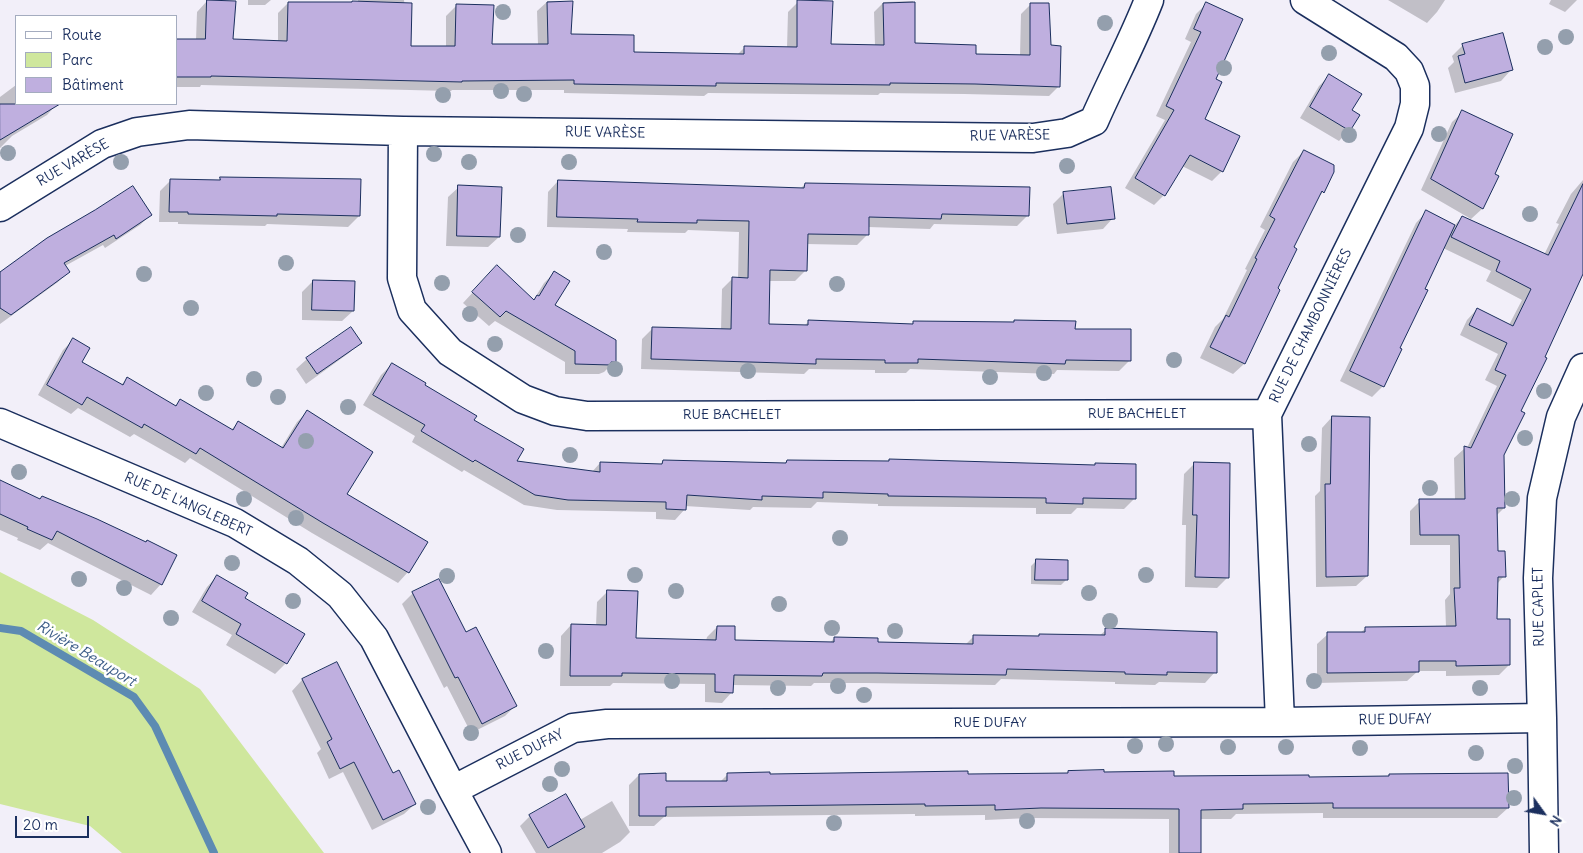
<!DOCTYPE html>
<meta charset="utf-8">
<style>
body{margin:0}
#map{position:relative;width:1583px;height:853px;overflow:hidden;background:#f2eff9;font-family:Delius,sans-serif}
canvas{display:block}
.legend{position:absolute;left:15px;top:15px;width:162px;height:90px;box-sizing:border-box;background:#fff;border:1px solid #a4acbf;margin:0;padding:6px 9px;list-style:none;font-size:15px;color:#1b2f5e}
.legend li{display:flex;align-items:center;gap:10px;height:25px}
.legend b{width:25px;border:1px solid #a4acbf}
.north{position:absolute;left:1518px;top:788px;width:50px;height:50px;-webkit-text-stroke:4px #fff;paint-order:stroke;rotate:122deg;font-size:14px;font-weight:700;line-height:20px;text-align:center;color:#1b2f5e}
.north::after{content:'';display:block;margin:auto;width:18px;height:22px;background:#1b2f5e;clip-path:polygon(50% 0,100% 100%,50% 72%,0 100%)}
.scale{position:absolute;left:15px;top:816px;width:74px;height:22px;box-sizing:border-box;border:2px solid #1b2f5e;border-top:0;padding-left:6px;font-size:15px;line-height:18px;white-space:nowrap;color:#1b2f5e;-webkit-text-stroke:4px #fff;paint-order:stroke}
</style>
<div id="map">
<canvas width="1583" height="853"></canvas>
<ul class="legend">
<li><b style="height:6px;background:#fff"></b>Route</li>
<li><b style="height:14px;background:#cfe79d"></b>Parc</li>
<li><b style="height:14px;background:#bfafdf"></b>Bâtiment</li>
</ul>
<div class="north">N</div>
<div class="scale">20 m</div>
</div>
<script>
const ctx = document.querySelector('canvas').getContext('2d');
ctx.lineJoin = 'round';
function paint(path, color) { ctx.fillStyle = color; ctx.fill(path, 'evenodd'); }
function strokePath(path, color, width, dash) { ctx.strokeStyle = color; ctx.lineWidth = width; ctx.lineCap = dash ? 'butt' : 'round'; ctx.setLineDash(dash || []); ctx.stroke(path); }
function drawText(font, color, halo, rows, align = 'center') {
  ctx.font = font + ' Delius,sans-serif'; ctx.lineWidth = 5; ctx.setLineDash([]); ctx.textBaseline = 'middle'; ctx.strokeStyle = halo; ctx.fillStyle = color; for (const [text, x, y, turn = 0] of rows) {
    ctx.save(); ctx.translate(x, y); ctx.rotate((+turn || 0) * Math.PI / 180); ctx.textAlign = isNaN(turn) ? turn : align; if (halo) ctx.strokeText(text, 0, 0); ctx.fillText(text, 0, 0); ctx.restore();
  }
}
paint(new Path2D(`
 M 0,572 L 93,620 L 200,689 L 324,853 L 122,853 L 90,826 L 0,804 Z`), '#cfe79d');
paint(new Path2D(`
 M 248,0 L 271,0 L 265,5 L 248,5 Z
 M 358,0 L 404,0 L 409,47 L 446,48 L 446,16 L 457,5 L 491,45 L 538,45 L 537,11 L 548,1 L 572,3 L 570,35 L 633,53 L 737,55 L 745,47 L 787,48 L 788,12 L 798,2 L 830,45 L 875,46 L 874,12 L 884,2 L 913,1 L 913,45 L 975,55 L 1020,56 L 1021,14 L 1031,4 L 1050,47 L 1059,86 L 1049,96 L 964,94 L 880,93 L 878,95 L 708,93 L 704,96 L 564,93 L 564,90 L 452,90 L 451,91 L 201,85 L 200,87 L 176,87 L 176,40 L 196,40 L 197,12 L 207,1 L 231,41 L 278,42 L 278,13 L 288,3 L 358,2 Z
 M 1388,0 L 1445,0 L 1437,12 L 1427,23 Z
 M 1551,0 L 1577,0 L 1565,12 L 1549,4 Z
 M 1206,4 L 1214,80 L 1203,119 L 1222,171 L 1212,181 L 1182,166 L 1164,195 L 1154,205 L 1125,188 L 1165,120 L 1156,116 L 1191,42 L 1185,39 L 1196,14 Z
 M 1463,45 L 1511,70 L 1501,81 L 1455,93 L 1448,68 L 1454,62 L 1452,56 Z
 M 1329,76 L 1350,111 L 1349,130 L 1339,141 L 1300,118 L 1319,86 Z
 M 16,85 L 16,104 L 57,104 L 47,115 L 12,136 L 0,148 L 0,97 Z
 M 1463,112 L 1493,174 L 1497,176 L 1482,209 L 1471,219 L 1421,190 L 1452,122 Z
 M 1304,151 L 1333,172 L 1323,192 L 1317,198 L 1292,248 L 1276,289 L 1279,290 L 1244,364 L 1233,374 L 1200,358 L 1215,327 L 1223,319 L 1247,270 L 1245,269 L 1265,230 L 1260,227 L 1293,162 Z
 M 220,179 L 359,216 L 348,227 L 267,224 L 265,226 L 178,224 L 178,222 L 159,222 L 160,191 L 171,180 L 218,181 Z
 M 1583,180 L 1583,271 L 1519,412 L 1503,455 L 1504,508 L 1496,516 L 1497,553 L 1504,576 L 1497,584 L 1496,621 L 1509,665 L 1499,675 L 1446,676 L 1446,671 L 1418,671 L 1407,681 L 1317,683 L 1317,644 L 1328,634 L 1360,633 L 1366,628 L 1446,627 L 1445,600 L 1450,594 L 1450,545 L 1410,545 L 1410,511 L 1420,501 L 1455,500 L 1454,458 L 1465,448 L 1467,448 L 1497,386 L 1485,380 L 1498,354 L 1460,335 L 1467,320 L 1477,309 L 1509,325 L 1522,300 L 1486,281 L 1491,271 L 1443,248 L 1383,386 L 1372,397 L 1340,381 L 1416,223 L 1426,212 L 1454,226 L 1462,217 L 1544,255 L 1559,224 L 1556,223 L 1571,194 Z
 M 558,181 L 800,189 L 805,184 L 1028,215 L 1017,226 L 934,224 L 930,229 L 868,227 L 867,235 L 857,245 L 806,244 L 805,271 L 795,281 L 768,281 L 768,325 L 804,326 L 809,321 L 911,325 L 914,322 L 1074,330 L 1130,360 L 1119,371 L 1057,370 L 1054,374 L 910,369 L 906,373 L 875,373 L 875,370 L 809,369 L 804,374 L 641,369 L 642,339 L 652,329 L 721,330 L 722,289 L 733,278 L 738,279 L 739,232 L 688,230 L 685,233 L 627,232 L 628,229 L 547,227 L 548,192 Z
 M 459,187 L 499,237 L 488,247 L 446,246 L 448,197 Z
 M 1064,193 L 1113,218 L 1103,229 L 1057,234 L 1053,204 Z
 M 150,215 L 140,225 L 105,248 L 103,245 L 65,266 L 68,271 L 58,282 L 0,324 L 0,274 Z
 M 554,273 L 553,305 L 614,362 L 604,372 L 599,374 L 565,374 L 565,362 L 495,321 L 489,326 L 463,303 L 487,277 L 533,301 L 544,283 Z
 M 313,281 L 353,311 L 342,321 L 302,320 L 302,292 Z
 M 73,340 L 80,362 L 121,385 L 127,379 L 175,406 L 180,401 L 231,430 L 238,423 L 281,448 L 297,422 L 307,412 L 345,494 L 408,572 L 398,583 L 312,533 L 190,458 L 185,463 L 134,434 L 130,437 L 78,408 L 71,414 L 38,395 L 63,350 Z
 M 360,342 L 349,353 L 306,384 L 296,369 L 307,359 Z
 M 392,364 L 473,420 L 515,462 L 591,473 L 600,463 L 660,465 L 663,462 L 784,464 L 787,461 L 887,463 L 889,460 L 1094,466 L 1096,464 L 1134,499 L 1124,509 L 1077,508 L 1071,514 L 1036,514 L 1036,508 L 878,506 L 878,504 L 817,502 L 811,508 L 753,507 L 750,510 L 685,506 L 685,509 L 675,520 L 656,519 L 656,512 L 557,510 L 524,505 L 464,470 L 462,472 L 412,442 L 415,436 L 363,405 L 381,375 Z
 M 1332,417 L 1367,576 L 1356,586 L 1316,587 L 1315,496 L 1320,491 L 1322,428 Z
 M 1194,464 L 1228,577 L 1217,588 L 1185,587 L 1186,525 L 1182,525 L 1184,474 Z
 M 0,482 L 39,500 L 42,497 L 161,584 L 151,595 L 48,543 L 40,550 L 17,540 L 18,538 L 0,530 Z
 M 1036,561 L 1066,580 L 1061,585 L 1031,584 L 1031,566 Z
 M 217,576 L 243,599 L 286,663 L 275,674 L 226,645 L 232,635 L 192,612 L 207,587 Z
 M 607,592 L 635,639 L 706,641 L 707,637 L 717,627 L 733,641 L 830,643 L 834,638 L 877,643 L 965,645 L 974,636 L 1037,637 L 1040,635 L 1099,636 L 1106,630 L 1215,672 L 1205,683 L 1159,682 L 1155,685 L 1115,684 L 1115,682 L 1001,679 L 995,685 L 866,683 L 814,683 L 811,686 L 732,685 L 732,692 L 722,703 L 705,702 L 705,684 L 613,683 L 610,686 L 560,686 L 561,636 L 571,625 L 596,626 L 597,602 Z
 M 413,593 L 465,634 L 515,706 L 505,716 L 471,733 L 447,686 L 444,688 L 402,604 Z
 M 336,663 L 392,775 L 415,804 L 404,814 L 372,830 L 343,772 L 329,779 L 317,753 L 321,749 L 292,691 L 302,680 Z
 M 1068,772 L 1172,778 L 1387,777 L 1389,775 L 1508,808 L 1497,818 L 1323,818 L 1323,813 L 1236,814 L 1231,819 L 1200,819 L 1200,853 L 1169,853 L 1169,819 L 1030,818 L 985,820 L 985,815 L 915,816 L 915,814 L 664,817 L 654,826 L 629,826 L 629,785 L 639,775 L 665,782 L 720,782 L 728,774 L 967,775 L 1066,774 Z
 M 612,801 L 630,832 L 620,842 L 602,853 L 536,853 L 520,826 L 530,816 L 580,820 Z`), '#0003');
strokePath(new Path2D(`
 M 0,628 L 21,631 L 134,697 L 155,726 L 214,853`), '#5d8bb2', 8);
const building = new Path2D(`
 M 207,0 L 236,1 L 233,39 L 287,41 L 288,2 L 352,2 L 352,1 L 412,3 L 411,46 L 455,46 L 456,4 L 494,5 L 492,44 L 548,44 L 547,2 L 573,1 L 571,34 L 634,35 L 634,52 L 744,54 L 744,46 L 797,47 L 797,0 L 833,1 L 831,44 L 884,45 L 883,3 L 915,2 L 915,43 L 976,45 L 976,54 L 1030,55 L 1030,3 L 1049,3 L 1051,45 L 1061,46 L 1060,87 L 975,84 L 890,83 L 890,85 L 716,83 L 716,86 L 574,84 L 574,80 L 462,81 L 462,82 L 211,76 L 211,77 L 176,77 L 176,39 L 205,39 Z
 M 1206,2 L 1243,19 L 1216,79 L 1222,82 L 1205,119 L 1240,136 L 1223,172 L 1190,155 L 1165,196 L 1135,178 L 1174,110 L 1166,106 L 1201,32 L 1194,29 Z
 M 1503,33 L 1513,70 L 1465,83 L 1458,56 L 1465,54 L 1462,44 Z
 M 1329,74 L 1362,94 L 1352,110 L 1360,115 L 1350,131 L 1310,107 Z
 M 0,104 L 60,104 L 0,140 Z
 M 1462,110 L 1513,134 L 1495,174 L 1499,176 L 1483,209 L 1431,179 Z
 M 1304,150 L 1334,165 L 1334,172 L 1324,193 L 1322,191 L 1294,247 L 1297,249 L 1278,288 L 1280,290 L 1245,364 L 1210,347 L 1226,315 L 1229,317 L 1257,259 L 1255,258 L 1275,219 L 1270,216 Z
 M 220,177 L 361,179 L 360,216 L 277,214 L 277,216 L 188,214 L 188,212 L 169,212 L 170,179 L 220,180 Z
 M 558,180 L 804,188 L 805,183 L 1030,187 L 1029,216 L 942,214 L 941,219 L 869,217 L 869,235 L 808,234 L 807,271 L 770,270 L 769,324 L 808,325 L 808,320 L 913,324 L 913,321 L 1014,322 L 1014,320 L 1076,321 L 1075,329 L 1131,329 L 1131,361 L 1066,360 L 1065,364 L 918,359 L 918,363 L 885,363 L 885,360 L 816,359 L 816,364 L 651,359 L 652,327 L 731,329 L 732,277 L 748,278 L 749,221 L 697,220 L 697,223 L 637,222 L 638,219 L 557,217 Z
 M 1583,184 L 1583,274 L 1545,357 L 1547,358 L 1521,411 L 1525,413 L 1504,455 L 1505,508 L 1497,508 L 1498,551 L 1505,551 L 1506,577 L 1498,577 L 1497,619 L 1510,619 L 1510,665 L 1456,666 L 1456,661 L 1419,661 L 1419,672 L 1327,673 L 1327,632 L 1365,632 L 1365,627 L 1456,626 L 1454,588 L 1460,588 L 1459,535 L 1420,535 L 1419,499 L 1465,499 L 1464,446 L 1471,448 L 1506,375 L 1495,370 L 1507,343 L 1469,325 L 1477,308 L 1513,326 L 1531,289 L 1496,271 L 1500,261 L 1451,237 L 1462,216 L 1548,255 Z
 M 458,185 L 502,187 L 500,237 L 457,236 Z
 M 133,186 L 152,215 L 116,239 L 114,235 L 64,263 L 70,272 L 11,315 L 0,308 L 0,272 L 47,238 L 95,210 Z
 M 1111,187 L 1115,219 L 1067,224 L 1063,192 Z
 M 1426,210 L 1455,225 L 1425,289 L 1428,290 L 1400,348 L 1402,349 L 1384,387 L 1350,371 Z
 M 497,265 L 534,300 L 537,295 L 539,296 L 554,271 L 570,281 L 555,305 L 616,340 L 616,362 L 611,362 L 611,365 L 575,364 L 575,351 L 506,311 L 500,317 L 472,292 Z
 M 313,280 L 355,281 L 354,311 L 312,310 Z
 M 351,327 L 362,343 L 317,374 L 306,358 Z
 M 73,338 L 90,348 L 82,362 L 123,385 L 127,377 L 176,406 L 180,399 L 233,430 L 238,421 L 283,448 L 307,410 L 373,452 L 347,494 L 428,542 L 409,573 L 323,523 L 200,448 L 196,454 L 144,424 L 142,428 L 87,397 L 82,405 L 47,385 Z
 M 392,363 L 426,383 L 425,385 L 477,416 L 474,420 L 524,449 L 517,461 L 600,472 L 600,462 L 662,464 L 663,460 L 786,463 L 787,460 L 889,461 L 889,459 L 1095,465 L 1095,463 L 1136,464 L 1136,499 L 1083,498 L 1083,504 L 1046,503 L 1046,498 L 888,496 L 888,494 L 823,492 L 823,498 L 762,496 L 762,500 L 687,495 L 686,510 L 666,509 L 666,502 L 568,500 L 535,495 L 475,460 L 473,462 L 421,431 L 425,425 L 373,395 Z
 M 1332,416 L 1370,417 L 1368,576 L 1326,577 L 1325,484 L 1330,484 Z
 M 1194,462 L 1230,463 L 1229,578 L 1195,577 L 1197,515 L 1193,515 Z
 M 0,480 L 40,499 L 42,496 L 97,519 L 146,542 L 147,540 L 177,555 L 162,585 L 57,531 L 52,540 L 27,529 L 28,527 L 0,514 Z
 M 1036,559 L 1068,560 L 1068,580 L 1035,580 Z
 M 217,575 L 248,593 L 245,598 L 305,634 L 287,664 L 236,634 L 241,624 L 202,601 Z
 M 439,579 L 466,632 L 476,627 L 517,706 L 482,724 L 458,677 L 455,678 L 412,592 Z
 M 607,590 L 638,591 L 636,638 L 716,640 L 717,626 L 735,626 L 735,640 L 834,642 L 834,637 L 878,638 L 878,642 L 973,644 L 973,635 L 1039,636 L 1039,634 L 1105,635 L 1105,628 L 1217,632 L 1217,673 L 1167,672 L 1167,675 L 1125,674 L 1125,672 L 1007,669 L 1006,675 L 877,673 L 823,673 L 822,676 L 734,675 L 733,693 L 715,692 L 715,674 L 622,673 L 622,676 L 570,676 L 571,624 L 606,625 Z
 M 337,662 L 393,773 L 399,770 L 416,804 L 383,820 L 354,762 L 340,769 L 327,742 L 332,739 L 302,679 Z
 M 1104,770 L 1104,772 L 1174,771 L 1174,776 L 1309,775 L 1309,777 L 1389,776 L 1389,774 L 1508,773 L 1509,808 L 1333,808 L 1333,803 L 1243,804 L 1243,809 L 1201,810 L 1201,853 L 1179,853 L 1179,809 L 1041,808 L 995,810 L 995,805 L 925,806 L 925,804 L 666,807 L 666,816 L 639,816 L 639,774 L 666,773 L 666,781 L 727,781 L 727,773 L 770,772 L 770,774 L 968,771 L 968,774 L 1068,773 L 1068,771 Z
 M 566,794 L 585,827 L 548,848 L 529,815 Z`);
paint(building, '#bfafdf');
strokePath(building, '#1b2f5e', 1);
const street = new Path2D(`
 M 403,131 L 402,278 L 412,310 L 450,352 L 523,399 L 555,411 L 587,416 L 1267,414
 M 0,207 L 102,144 L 137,132 L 189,125 L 403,131 L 1033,138 L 1067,133 L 1094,121 C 1112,80 1133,41 1149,0
 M 0,423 L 235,523 L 298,561 L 340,595 L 374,638 L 453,790 L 487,853
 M 1280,722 L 1267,414 L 1409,128 L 1415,104 L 1415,86 L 1409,71 L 1396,57 L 1305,0
 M 453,790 L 573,728 L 607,724 L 1280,722 L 1542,718
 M 1544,853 L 1542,718 L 1538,578 L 1542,498 L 1561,417 L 1583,368`);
strokePath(street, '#1b2f5e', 31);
strokePath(street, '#fff', 28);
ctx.fillStyle = '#949fad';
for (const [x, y] of [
 [503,12],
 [1105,23],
 [1566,37],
 [1545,47],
 [1329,53],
 [1224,68],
 [501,91],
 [524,94],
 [443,95],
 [1439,134],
 [1349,135],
 [8,153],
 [434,154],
 [121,162],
 [469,162],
 [569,162],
 [1067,166],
 [1530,214],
 [518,235],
 [604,252],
 [286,263],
 [144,274],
 [442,283],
 [837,284],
 [191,308],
 [470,314],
 [495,344],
 [1174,360],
 [615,369],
 [748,371],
 [1044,373],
 [990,377],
 [254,379],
 [1544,391],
 [206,393],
 [278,397],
 [348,407],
 [1525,438],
 [306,441],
 [1309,444],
 [570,455],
 [19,472],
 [1430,488],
 [244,499],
 [1512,499],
 [296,518],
 [840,538],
 [232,563],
 [635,575],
 [1146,575],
 [447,576],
 [79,579],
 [124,588],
 [676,591],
 [1089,593],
 [293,601],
 [779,604],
 [171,618],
 [1110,621],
 [832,628],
 [895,631],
 [546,651],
 [672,681],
 [1314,681],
 [838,686],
 [778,688],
 [1480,688],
 [864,695],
 [471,733],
 [1166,744],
 [1135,746],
 [1228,747],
 [1286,747],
 [1360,748],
 [1476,753],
 [1515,766],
 [562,769],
 [550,784],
 [1514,798],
 [428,807],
 [1027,821],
 [834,823]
]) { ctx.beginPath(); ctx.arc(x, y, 8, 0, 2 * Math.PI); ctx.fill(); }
drawText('14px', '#1b2f5e', '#fff', [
 ["RUE VARÈSE",605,133,1],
 ["RUE VARÈSE",1010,136,-1],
 ["RUE VARÈSE",73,163,-30],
 ["RUE DE CHAMBONNIÈRES",1311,326,-64],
 ["RUE BACHELET",1137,414],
 ["RUE BACHELET",732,415],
 ["RUE DE L'ANGLEBERT",188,505,24],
 ["RUE CAPLET",1539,607,-91],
 ["RUE DUFAY",1395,720,-1],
 ["RUE DUFAY",990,723],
 ["RUE DUFAY",530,750,-27]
]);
drawText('italic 15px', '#3c5d88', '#fff', [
 ["Rivière Beauport",86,654,31]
]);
</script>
